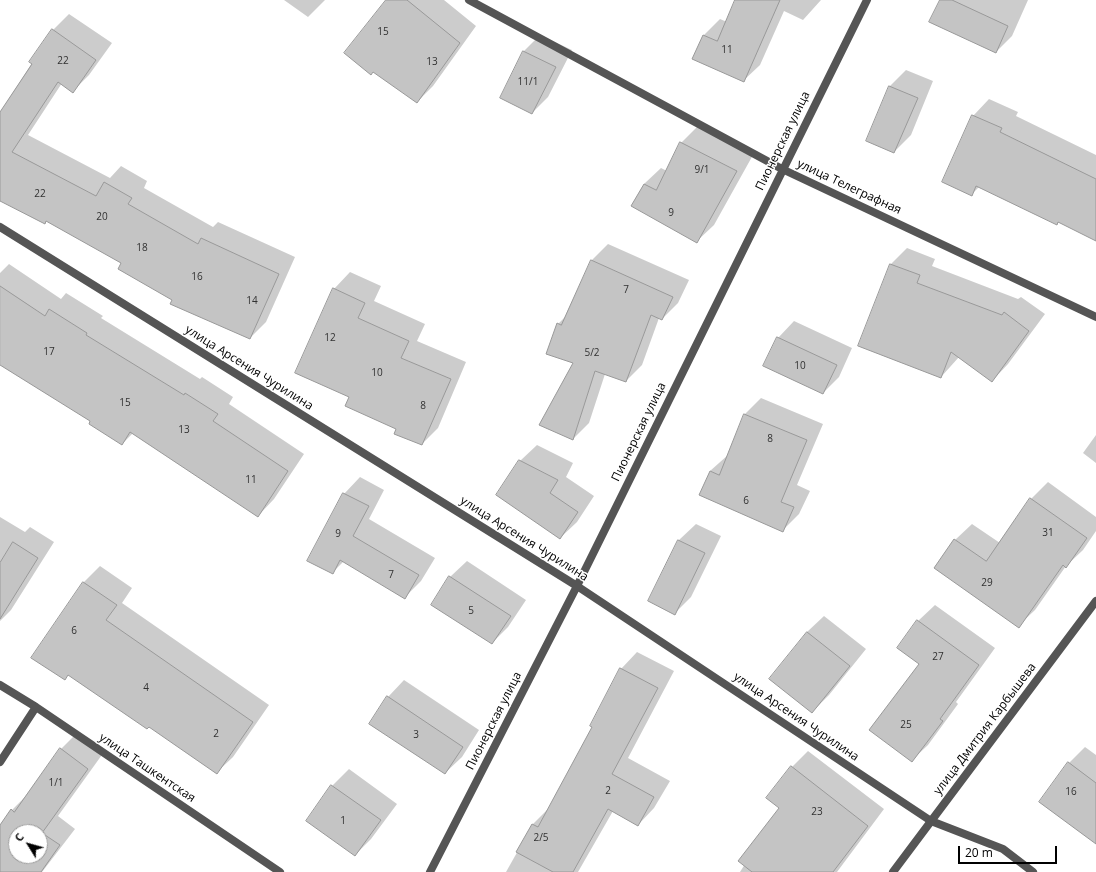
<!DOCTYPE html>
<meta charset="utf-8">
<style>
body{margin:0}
#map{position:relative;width:1096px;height:872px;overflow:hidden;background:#fff;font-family:"Open Sans",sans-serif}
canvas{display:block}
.north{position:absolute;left:8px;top:824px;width:40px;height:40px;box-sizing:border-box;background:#fff;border:1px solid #999;border-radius:50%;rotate:307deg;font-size:11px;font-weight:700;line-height:16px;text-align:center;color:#000}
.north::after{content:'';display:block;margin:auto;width:14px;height:18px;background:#000;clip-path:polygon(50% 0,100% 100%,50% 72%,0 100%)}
.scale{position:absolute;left:958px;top:846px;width:99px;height:18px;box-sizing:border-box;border:2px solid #000;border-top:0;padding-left:5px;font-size:12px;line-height:14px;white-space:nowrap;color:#000;-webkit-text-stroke:3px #fff;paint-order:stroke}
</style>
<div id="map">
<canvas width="1096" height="872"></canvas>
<div class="north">С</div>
<div class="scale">20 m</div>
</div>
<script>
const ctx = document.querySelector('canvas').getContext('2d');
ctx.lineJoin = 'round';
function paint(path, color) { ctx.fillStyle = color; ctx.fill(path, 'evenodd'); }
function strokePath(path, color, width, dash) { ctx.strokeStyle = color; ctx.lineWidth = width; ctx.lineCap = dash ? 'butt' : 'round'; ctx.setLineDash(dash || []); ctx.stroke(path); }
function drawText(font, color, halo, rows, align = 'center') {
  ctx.font = font + ' "Open Sans",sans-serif'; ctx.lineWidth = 3; ctx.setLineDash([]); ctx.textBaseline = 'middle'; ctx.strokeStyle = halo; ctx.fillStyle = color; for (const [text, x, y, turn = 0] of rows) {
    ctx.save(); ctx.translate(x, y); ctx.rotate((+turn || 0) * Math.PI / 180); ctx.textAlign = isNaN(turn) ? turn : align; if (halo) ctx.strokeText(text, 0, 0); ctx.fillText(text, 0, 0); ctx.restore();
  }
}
paint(new Path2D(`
 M 284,0 L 325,0 L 308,17 Z
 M 387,0 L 444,0 L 476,26 L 433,86 L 417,102 Z
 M 736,0 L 821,0 L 803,20 L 784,11 L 760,65 L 743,81 L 694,59 L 704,35 L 720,19 L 727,22 Z
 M 942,0 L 1028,0 L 1012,36 L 996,52 Z
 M 69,14 L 112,43 L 89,75 L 73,91 L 62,83 L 28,135 L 110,178 L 121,166 L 147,181 L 144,188 L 213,227 L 218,222 L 295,257 L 266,322 L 250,338 L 173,299 L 123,263 L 47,220 L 44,223 L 0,186 L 0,113 L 53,30 Z
 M 540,35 L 572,50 L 548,97 L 532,113 L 501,97 L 524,51 Z
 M 906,70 L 933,81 L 911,135 L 894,152 L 867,140 L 890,86 Z
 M 989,99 L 1018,112 L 1016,116 L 1096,155 L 1096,239 L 1059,222 L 1057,224 L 980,186 L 972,194 L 973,116 Z
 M 698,126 L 753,155 L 714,225 L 697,241 L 632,205 L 644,184 L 661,168 L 667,171 L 681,143 Z
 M 608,244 L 689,280 L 678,303 L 662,319 L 659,318 L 642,365 L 626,381 L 605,374 L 589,423 L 573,439 L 575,363 L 558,324 L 567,315 L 591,261 Z
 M 907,248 L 935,259 L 932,266 L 1018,299 L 1021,297 L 1045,314 L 1008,364 L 992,381 L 959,357 L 941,377 L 859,346 L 891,264 Z
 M 9,264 L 61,299 L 66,293 L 103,316 L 101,318 L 200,379 L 202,377 L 233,397 L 229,404 L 304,454 L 274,499 L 258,516 L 133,433 L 122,444 L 92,420 L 0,364 L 0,273 Z
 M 350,272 L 381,286 L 374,301 L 425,324 L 417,341 L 466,362 L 438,428 L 422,444 L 350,397 L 334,289 Z
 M 794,321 L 852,348 L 839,377 L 823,393 L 778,338 Z
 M 761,398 L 823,424 L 797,485 L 810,491 L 799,514 L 783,530 L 710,471 L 728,455 L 744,415 Z
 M 1096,435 L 1096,463 L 1083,453 Z
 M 537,445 L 573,463 L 566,477 L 594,496 L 577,522 L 560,538 L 520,461 Z
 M 360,477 L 384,490 L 369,519 L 435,558 L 421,581 L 404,598 L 344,561 L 332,573 L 344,494 Z
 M 1048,482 L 1096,517 L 1096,531 L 1083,550 L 1066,566 L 1035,610 L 1018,626 L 955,540 L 972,524 L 1000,543 L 1031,499 Z
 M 0,517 L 25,532 L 30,527 L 54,542 L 11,610 L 0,621 Z
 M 696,524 L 721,536 L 691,597 L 675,613 L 649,601 L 679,540 Z
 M 467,561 L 526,600 L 508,627 L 492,643 L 450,577 Z
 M 100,566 L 132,588 L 122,603 L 269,705 L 233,757 L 216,773 L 150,726 L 69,674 L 64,679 L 32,657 L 84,582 Z
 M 935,605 L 995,648 L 956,702 L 958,704 L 928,745 L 911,761 L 920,664 L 918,621 Z
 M 824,616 L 866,649 L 829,695 L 812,712 L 771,679 L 807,632 Z
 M 637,652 L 674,671 L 628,758 L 670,781 L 654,808 L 638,825 L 613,811 L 578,872 L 506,872 L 533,824 L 550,807 L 593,727 L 621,669 Z
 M 404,680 L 479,730 L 462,757 L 445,773 L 388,697 Z
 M 77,733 L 104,752 L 58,816 L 75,829 L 42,872 L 0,872 L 0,826 L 12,810 L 28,794 L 61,749 ZM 16,832 L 40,832 L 40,856 L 16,856 Z
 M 1085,747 L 1096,755 L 1096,830 L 1069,763 Z
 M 808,751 L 884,809 L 837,872 L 740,872 L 780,808 L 792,767 Z
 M 349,769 L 397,804 L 371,839 L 355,855 L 332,786 Z`), '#0003');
const building = new Path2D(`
 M 386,0 L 407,0 L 460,43 L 417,103 L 373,72 L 371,75 L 344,53 Z
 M 735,0 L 780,0 L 744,82 L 692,59 L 703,35 L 717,41 Z
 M 940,0 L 952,0 L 1008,26 L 996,53 L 929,22 Z
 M 52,29 L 96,60 L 73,93 L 58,82 L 12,152 L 96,196 L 104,182 L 132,198 L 128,204 L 198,244 L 201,238 L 279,274 L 250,339 L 170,304 L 172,300 L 118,269 L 121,263 L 46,221 L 45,224 L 0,201 L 0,112 L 32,64 L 29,62 Z
 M 523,51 L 556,67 L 532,114 L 500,98 Z
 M 889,86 L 918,98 L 894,153 L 866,141 Z
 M 972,115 L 1002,128 L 1000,132 L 1096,179 L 1096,241 L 1058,222 L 1057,225 L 976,186 L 972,196 L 942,182 Z
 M 680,142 L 737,171 L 697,243 L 631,206 L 644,184 L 656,190 Z
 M 591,260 L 673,297 L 662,320 L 651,315 L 626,382 L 595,371 L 573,440 L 539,425 L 573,363 L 546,354 L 557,323 L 561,325 Z
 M 890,264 L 920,275 L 917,283 L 1002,315 L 1004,312 L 1029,331 L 992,382 L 951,352 L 941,378 L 858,346 Z
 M 0,286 L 45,316 L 49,309 L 87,333 L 86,335 L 184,395 L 185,393 L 218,414 L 213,421 L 288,471 L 258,517 L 130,432 L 122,445 L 89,424 L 90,421 L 0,365 Z
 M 333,288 L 365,303 L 358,318 L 409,341 L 401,358 L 451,379 L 422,445 L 394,434 L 396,429 L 345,406 L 349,397 L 295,373 Z
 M 777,337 L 837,365 L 823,394 L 763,366 Z
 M 744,414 L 807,440 L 781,502 L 794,507 L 783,532 L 699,495 L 710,471 L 719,475 Z
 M 519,460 L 558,480 L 550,493 L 578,512 L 560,539 L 496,495 Z
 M 343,493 L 369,506 L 353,536 L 419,575 L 405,599 L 340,560 L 333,574 L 307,561 Z
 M 1030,498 L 1087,538 L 1066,568 L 1063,565 L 1019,628 L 934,568 L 954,539 L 986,561 Z
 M 678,540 L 705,553 L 675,615 L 648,601 Z
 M 13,542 L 38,558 L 0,619 L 0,563 Z
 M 449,576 L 511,616 L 492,644 L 431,605 Z
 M 83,582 L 117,605 L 106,620 L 253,722 L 217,774 L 149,727 L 147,729 L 68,675 L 65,680 L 31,658 Z
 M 917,620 L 979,665 L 940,719 L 943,721 L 912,762 L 869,730 L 919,664 L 897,648 Z
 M 807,632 L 850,666 L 812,713 L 769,679 Z
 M 620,668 L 658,688 L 612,774 L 654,797 L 638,826 L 608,809 L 573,872 L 553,872 L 516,852 L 532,824 L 538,827 L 592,727 L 590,726 Z
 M 387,696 L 463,747 L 445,774 L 369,724 Z
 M 60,748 L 88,769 L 42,833 L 60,845 L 41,872 L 0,872 L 0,825 L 11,809 L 14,812 ZM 16,832 L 40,832 L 40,856 L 16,856 Z
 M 1068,762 L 1096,783 L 1096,844 L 1039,802 Z
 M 791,766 L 868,826 L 833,872 L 752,872 L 738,861 L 779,808 L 766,798 Z
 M 331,785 L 381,820 L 355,856 L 306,821 Z`);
paint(building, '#c4c4c4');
strokePath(building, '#999', 1);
strokePath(new Path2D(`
 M 469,0 L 782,169 L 1096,317
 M 0,227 L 577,586 L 931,821 L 1003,849 L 1033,872
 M 0,685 L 36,707 L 280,872
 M 0,762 L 36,707
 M 430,872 L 577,586 L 867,0`), '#555', 8);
strokePath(new Path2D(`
 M 893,872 L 1096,601`), '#555', 8);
drawText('10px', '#313131', null, [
 ["15",383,32],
 ["11",727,50],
 ["22",63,61],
 ["13",432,62],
 ["11/1",528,82],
 ["9/1",702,170],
 ["22",40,194],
 ["9",671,213],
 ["20",102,217],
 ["18",142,248],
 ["16",197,277],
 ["7",626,290],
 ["14",252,301],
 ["12",330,338],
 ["17",49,352],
 ["5/2",592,353],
 ["10",800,366],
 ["10",377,373],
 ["15",125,403],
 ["8",423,406],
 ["13",184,430],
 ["8",770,439],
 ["11",251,480],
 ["6",746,501],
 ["31",1048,533],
 ["9",338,534],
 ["7",391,575],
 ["29",987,583],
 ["5",471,611],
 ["6",74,631],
 ["27",938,657],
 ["4",146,688],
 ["25",906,725],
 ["2",216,734],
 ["3",416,735],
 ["1/1",56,783],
 ["2",608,791],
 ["16",1071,792],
 ["23",817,812],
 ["1",343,821],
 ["2/5",541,838]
]);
drawText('12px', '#000', '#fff', [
 ["Пионерская улица",783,141,-64],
 ["улица Телеграфная",849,187,25],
 ["улица Арсения Чурилина",249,368,32],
 ["Пионерская улица",639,432,-64],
 ["улица Арсения Чурилина",524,539,32],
 ["улица Арсения Чурилина",796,717,34],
 ["Пионерская улица",494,721,-63],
 ["улица Дмитрия Карбышева",985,729,-53],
 ["улица Ташкентская",147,768,34]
]);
</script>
